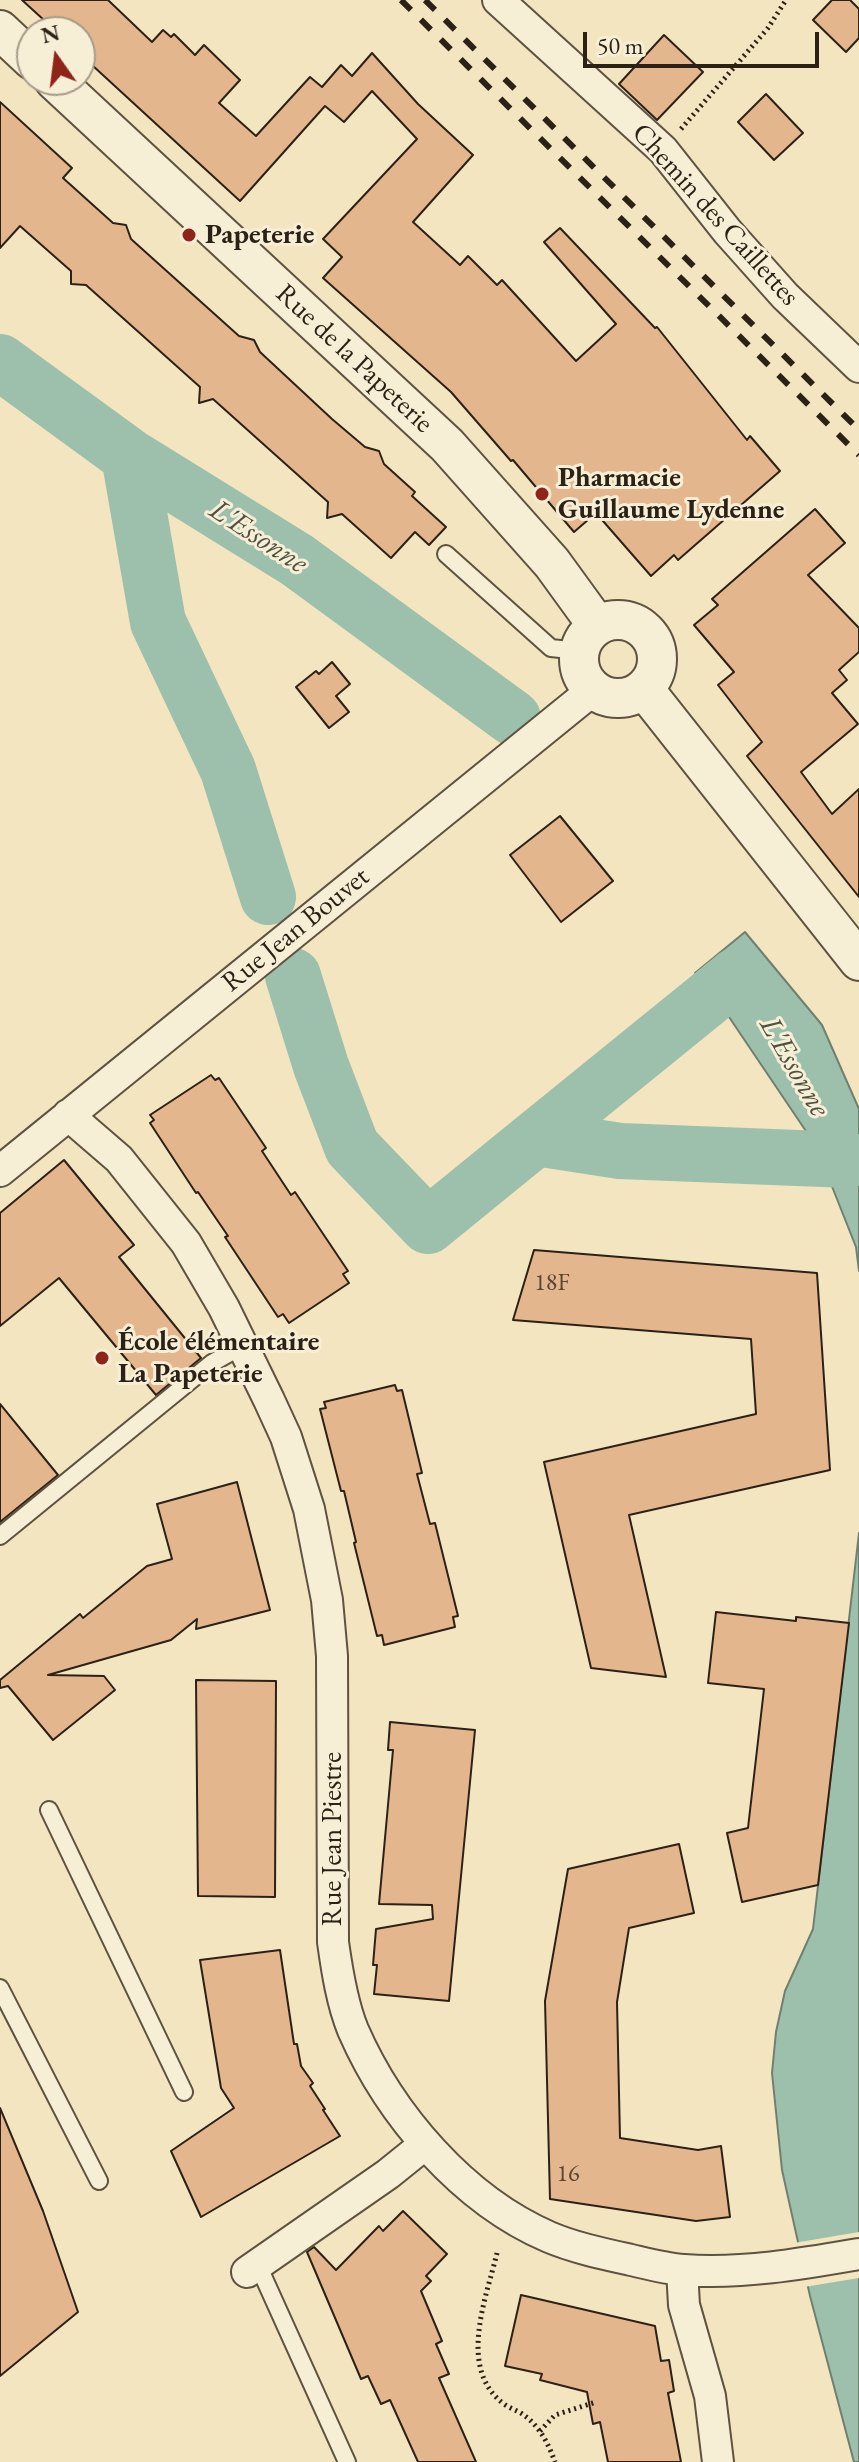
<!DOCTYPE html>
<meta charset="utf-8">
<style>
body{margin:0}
#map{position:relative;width:859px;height:2462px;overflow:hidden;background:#f3e5c0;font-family:"EB Garamond",serif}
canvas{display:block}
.north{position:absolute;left:16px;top:16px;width:80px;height:80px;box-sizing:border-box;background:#f7eed6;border:2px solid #a69c89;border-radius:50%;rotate:346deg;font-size:22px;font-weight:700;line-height:32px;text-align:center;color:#2c2116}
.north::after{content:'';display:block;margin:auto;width:28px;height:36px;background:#8f2418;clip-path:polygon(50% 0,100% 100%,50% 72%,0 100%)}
.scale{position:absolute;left:583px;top:32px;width:236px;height:36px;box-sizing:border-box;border:4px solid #2c2116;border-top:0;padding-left:10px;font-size:24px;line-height:28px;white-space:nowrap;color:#2c2116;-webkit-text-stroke:6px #f7eed6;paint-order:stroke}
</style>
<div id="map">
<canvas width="859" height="2462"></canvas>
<div class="north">N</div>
<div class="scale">50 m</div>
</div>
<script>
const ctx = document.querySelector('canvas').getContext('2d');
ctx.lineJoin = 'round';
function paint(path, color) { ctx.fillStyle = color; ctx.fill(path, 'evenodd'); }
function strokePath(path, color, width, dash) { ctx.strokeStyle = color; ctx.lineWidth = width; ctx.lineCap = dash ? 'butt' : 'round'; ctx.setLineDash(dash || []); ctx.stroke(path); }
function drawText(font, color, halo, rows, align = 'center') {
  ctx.font = font + ' "EB Garamond",serif'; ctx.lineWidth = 6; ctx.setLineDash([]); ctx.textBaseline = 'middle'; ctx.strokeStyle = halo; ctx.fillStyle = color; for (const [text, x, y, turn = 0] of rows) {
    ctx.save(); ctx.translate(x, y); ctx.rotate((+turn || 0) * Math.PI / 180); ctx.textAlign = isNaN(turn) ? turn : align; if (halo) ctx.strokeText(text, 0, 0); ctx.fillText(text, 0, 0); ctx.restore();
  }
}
const water = new Path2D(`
 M 745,932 L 822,1025 L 859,1109 L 859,1271 L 856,1247 L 816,1146 L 729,1017 L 695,973 Z
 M 859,1533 L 859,2462 L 854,2462 L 810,2296 L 782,2170 L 772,2073 L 776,2032 L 785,1991 L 813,1929 Z`);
paint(water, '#9dc0ac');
strokePath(water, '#708070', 2);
paint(new Path2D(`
 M 859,2232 L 859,2278 L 804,2287 L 794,2243 Z`), '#f3e5c0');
strokePath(new Path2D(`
 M 0,362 L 129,456 L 297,560 L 513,718
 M 129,456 L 158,622 L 228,770 L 268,897
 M 293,976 L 321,1066 L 352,1147 L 428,1226 L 536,1138 L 620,1151 L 848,1160
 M 536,1138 L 737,975`), '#9dc0ac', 56);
const building = new Path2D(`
 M 22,0 L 108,0 L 152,42 L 163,30 L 171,37 L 174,34 L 195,55 L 204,45 L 240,80 L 219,103 L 256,136 L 310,77 L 322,87 L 341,65 L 352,76 L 372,53 L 418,104 L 473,155 L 413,222 L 460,265 L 468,256 L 497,285 L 502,280 L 576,361 L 616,324 L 544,242 L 560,228 L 655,328 L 657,327 L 747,440 L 750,436 L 780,471 L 678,560 L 674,555 L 651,576 L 596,513 L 574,532 L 513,460 L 511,461 L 451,392 L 323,278 L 342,257 L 323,239 L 417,139 L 372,91 L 344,122 L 325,106 L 240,201 L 80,54 L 80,32 L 57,32 Z
 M 832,0 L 850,0 L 859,9 L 859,38 L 846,52 L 813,20 Z
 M 664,35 L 703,72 L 657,120 L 619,84 Z
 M 766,94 L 803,133 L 774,160 L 738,122 Z
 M 0,102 L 72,168 L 63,178 L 113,223 L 126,225 L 131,239 L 239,336 L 254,340 L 260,352 L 332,419 L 365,447 L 379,451 L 384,464 L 415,492 L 412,496 L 446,527 L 429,545 L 415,532 L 391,558 L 342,514 L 327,518 L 328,502 L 213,399 L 199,403 L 200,387 L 86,285 L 71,284 L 71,271 L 20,226 L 0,248 Z
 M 815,509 L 845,543 L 808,575 L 859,628 L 859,652 L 839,670 L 847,680 L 832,693 L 858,724 L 801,772 L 832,814 L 859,789 L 859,897 L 747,756 L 762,742 L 718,685 L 734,672 L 694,625 L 718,605 L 712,599 Z
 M 332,662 L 350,684 L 336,696 L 349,712 L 329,728 L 296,687 L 316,671 L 319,674 Z
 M 560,816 L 613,881 L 561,922 L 510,855 Z
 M 211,1075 L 215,1080 L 219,1078 L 266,1148 L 262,1151 L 291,1195 L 295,1192 L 348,1271 L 343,1274 L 349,1283 L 289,1323 L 283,1314 L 278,1317 L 225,1237 L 228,1236 L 198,1192 L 196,1193 L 150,1123 L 154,1120 L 150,1115 Z
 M 64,1160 L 134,1245 L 119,1257 L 201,1358 L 156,1395 L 59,1278 L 0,1326 L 0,1213 Z
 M 534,1250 L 817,1273 L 830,1470 L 629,1515 L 666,1677 L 591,1668 L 544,1462 L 756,1414 L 751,1339 L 513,1320 Z
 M 395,1385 L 397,1391 L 402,1390 L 422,1473 L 417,1474 L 430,1524 L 435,1523 L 458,1616 L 453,1617 L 455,1627 L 384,1645 L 382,1635 L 377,1636 L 354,1543 L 356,1542 L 344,1491 L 341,1491 L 320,1409 L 326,1408 L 324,1402 Z
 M 0,1404 L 58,1475 L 0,1522 Z
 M 237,1482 L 270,1610 L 196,1629 L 197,1619 L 171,1640 L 48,1675 L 104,1676 L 115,1690 L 53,1740 L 8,1686 L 0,1688 L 0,1680 L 80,1614 L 83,1618 L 147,1566 L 172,1559 L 157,1504 Z
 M 716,1612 L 796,1621 L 796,1617 L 849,1623 L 818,1885 L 742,1902 L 727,1833 L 748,1828 L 764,1689 L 708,1683 Z
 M 196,1680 L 276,1681 L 275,1897 L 198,1896 Z
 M 390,1722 L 475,1730 L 449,2001 L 374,1994 L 377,1965 L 373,1965 L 376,1929 L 433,1919 L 432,1905 L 379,1904 L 393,1750 L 388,1750 Z
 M 679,1844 L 694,1913 L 629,1928 L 617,2002 L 620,2138 L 698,2150 L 721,2146 L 730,2217 L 696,2221 L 550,2199 L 545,2001 L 568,1869 Z
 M 280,1950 L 294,2044 L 297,2044 L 301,2066 L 313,2083 L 310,2086 L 325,2109 L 323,2110 L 340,2136 L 201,2217 L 171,2151 L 234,2108 L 221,2088 L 200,1960 Z
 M 0,2108 L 43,2211 L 78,2312 L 0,2376 Z
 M 403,2211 L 447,2254 L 426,2276 L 431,2281 L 421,2291 L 442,2341 L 436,2344 L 449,2374 L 439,2378 L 476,2462 L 418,2462 L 390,2400 L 381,2404 L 368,2376 L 361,2379 L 307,2252 L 314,2247 L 336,2270 L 379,2226 L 383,2231 Z
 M 521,2295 L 655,2326 L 661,2361 L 669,2360 L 674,2391 L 668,2393 L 681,2462 L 608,2462 L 600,2422 L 593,2424 L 587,2392 L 540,2380 L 542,2374 L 505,2366 Z`);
paint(building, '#e4b68e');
strokePath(building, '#2c2116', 2);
const service = new Path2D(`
 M 446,554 L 551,648 L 579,651
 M 0,1536 L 212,1363 L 242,1346
 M 49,1810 L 184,2092
 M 0,1988 L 99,2181
 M 258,2265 L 347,2462`);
const minor = new Path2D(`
 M 498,0 L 663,150 L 727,231 L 785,296 L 859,367
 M 68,1115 L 119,1159 L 186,1243 L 224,1308 L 269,1400 L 286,1437 L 309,1509 L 327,1600 L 332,1656 L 333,1942 C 337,1971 342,2003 353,2030 C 390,2115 463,2200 549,2237 C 575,2248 604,2254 631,2260 C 648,2264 667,2269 684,2270 C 744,2274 801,2264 859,2254
 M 0,1171 L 593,690
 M 682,2270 L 684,2305 L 710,2396 L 718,2462
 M 247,2272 L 388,2174 L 424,2145`);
const tertiary = new Path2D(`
 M 0,30 L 32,60
 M 54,80 L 447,445 L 552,563 L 597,625
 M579 659a39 39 0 1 1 78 0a39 39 0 1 1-78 0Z
 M 644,689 L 859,961`);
strokePath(service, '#5e5240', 20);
strokePath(minor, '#5e5240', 34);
strokePath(tertiary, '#5e5240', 42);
strokePath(new Path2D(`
 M 681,129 L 768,28 L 786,0
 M 497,2253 C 486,2299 457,2369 504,2404 C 511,2409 519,2411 525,2416 C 540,2427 549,2445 555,2462
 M 540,2431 L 555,2415 L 596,2402`), '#2c2116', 5, [2, 4]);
strokePath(service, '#f7eed6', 16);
strokePath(minor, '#f7eed6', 30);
strokePath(tertiary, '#f7eed6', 38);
strokePath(new Path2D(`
 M 401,0 L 859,455
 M 425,0 L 859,430`), '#2c2116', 6, [14, 14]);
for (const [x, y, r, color] of [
 [189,235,8,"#8f2418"],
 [542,494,8,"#8f2418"],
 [102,1358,8,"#8f2418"]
]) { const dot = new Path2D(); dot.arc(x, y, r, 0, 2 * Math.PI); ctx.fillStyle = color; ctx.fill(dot); strokePath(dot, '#f7eed6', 3); }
drawText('24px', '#5a4634', null, [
 ["18F",552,1283],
 ["16",568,2174]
]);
drawText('28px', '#2c2116', '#f7eed6', [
 ["Chemin des Caillettes",715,215,48],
 ["Rue de la Papeterie",354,359,43],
 ["Rue Jean Bouvet",296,930,-39],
 ["Rue Jean Piestre",333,1839,-90]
]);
drawText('bold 28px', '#2c2116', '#f7eed6', [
 ["Papeterie",205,235],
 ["Pharmacie",558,478],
 ["Guillaume Lydenne",558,510],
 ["École élémentaire",118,1342],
 ["La Papeterie",118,1374]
], 'left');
drawText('italic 30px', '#4e5143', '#f7eed6', [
 ["L'Essonne",258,537,33],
 ["L'Essonne",794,1067,60]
]);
</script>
